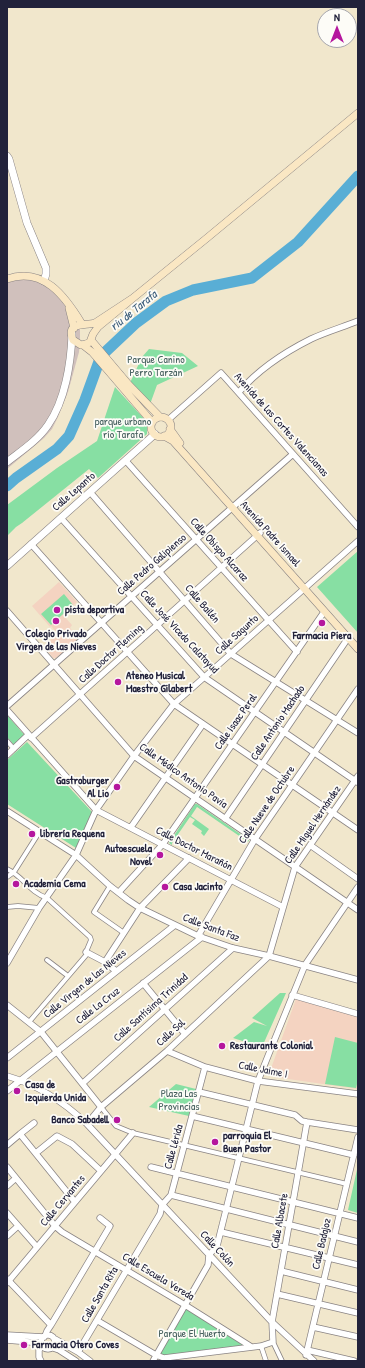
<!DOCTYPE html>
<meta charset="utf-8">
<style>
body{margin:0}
#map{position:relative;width:365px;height:1368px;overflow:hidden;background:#f1e7cc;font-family:"Patrick Hand",sans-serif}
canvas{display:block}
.frame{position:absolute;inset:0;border:8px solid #22223b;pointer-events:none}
.north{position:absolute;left:317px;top:8px;width:40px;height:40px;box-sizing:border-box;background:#fdfcf7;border:1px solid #a5a5ac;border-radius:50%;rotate:0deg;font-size:11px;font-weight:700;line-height:16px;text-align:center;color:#22223b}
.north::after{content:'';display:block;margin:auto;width:14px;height:18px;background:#b5179e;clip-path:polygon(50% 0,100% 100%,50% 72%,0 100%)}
</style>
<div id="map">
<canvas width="365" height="1368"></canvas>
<div class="frame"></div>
<div class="north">N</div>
</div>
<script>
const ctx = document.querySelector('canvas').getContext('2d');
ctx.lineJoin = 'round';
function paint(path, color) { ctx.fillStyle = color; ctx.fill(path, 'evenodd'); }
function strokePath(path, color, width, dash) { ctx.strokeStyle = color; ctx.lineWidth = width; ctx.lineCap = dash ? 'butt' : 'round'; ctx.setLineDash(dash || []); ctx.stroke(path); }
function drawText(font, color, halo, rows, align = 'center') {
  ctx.font = font + ' "Patrick Hand",sans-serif'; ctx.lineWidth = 3.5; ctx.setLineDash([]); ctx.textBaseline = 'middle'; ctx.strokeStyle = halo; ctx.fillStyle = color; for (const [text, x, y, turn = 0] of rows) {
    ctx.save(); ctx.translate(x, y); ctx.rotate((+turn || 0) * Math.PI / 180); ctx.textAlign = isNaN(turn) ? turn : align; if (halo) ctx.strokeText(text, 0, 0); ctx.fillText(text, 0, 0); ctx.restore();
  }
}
paint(new Path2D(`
 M 59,582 L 77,602 L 63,615 L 72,625 L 70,628 L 79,638 L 56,658 L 53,658 L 46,649 L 49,646 L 47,643 L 58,634 L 51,626 L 50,627 L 32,606 Z
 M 296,999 L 358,1016 L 358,1089 L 274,1077 L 269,1074 Z`), '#f4d3c1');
paint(new Path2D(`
 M 30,276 L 53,287 L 76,321 L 80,330 L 80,337 L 79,352 L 68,392 L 58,417 L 52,429 L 44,438 L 7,469 L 7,279 Z`), '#d0c0bc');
paint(new Path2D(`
 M 149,349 L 182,353 L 198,366 L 157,385 L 149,407 L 129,385 L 142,357 Z
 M 115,387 L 147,422 L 147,434 L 98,478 L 89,469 L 22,523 L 16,527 L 7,536 L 7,505 L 57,468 L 97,441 Z
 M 358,551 L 358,633 L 317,587 Z
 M 64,594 L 73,605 L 51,625 L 41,614 Z
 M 7,715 L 26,737 L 16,747 L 7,737 Z
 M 27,742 L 93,813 L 76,848 L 7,804 L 7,760 Z
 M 195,804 L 197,804 L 249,840 L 248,842 L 197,807 L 191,816 L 209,829 L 204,836 L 201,833 L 202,831 L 192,824 L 195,820 L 190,817 L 172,843 L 172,845 L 169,843 Z
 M 280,993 L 286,993 L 262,1047 L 233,1038 L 254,1022 L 267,1026 L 252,1018 Z
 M 335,1037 L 358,1043 L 358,1080 L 356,1088 L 325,1084 Z
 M 176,1084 L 196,1089 L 189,1116 L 149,1107 Z
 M 358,1165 L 358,1213 L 348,1210 Z
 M 185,1305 L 250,1346 L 164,1358 L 156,1355 Z`), '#87dfa3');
strokePath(new Path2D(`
 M 7,486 L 16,478 L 57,449 L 69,436 L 85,400 L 101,356 L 136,323 L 166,301 L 193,290 L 252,278 L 298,242 L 358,176`), '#59aed5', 11);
const pedestrian = new Path2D(`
 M 7,741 L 14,749
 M 7,869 C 23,876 29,892 47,898 L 90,937 L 91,940 L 86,952
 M 7,877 L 14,872 L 40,831
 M 110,886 L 94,912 L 124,933
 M 7,907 L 18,906 L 39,908
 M 47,960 L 68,976
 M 29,1022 L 88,953
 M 101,1107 L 116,1126 L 133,1133 L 347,1184
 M 273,1342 L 282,1361
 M 261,1346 L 266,1361`);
const minor = new Path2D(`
 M 239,392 C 258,370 285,352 311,339 C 326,332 343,327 358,321
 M 168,420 L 221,373 L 358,527
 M 126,461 L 297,652
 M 90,492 L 231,654 L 358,733
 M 61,518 L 204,677 L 357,782
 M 31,544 L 174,704 L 358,830
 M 7,611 L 134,756 L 358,910
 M 7,706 L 293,454
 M 7,710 L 96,810 L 76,855 L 7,811
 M 31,738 L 260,533
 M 7,755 L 28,735
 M 225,819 L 348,638
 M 131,827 L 203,724
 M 310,845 L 358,879
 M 119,892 L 163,844 L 324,612
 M 283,907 L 96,810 L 134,756 L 174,704 L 358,541
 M 198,936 L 255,839 L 358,689
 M 86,952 L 105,962 L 116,971
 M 105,962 L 140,908 L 189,858
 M 7,963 L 39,908 L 76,855 L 110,886 L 128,900 L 140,908 L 198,936 L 233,948 L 269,956 L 358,980
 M 143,983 L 185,1034
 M 292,995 L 358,1014
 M 7,1005 L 41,1032 L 101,1107
 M 167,1051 L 205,1067 L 258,1081 L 358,1094
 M 7,1058 L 175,925
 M 7,1076 C 38,1085 64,1102 87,1124 L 272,1322 L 314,1361
 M 83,1083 L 233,948
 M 7,1091 L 202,937
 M 199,1092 L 295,1115 L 302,1121 L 307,1122 L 358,1130
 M 192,1116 L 354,1155
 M 87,1124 L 101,1107 L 167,1051 L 269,956 L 295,867 L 358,776
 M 20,1134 L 34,1123
 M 7,1145 L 20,1134 L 75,1202
 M 36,1153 L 57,1136 L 72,1144 L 101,1171
 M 7,1167 L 55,1226 L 62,1232 L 185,1305 L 250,1346
 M 151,1167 L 358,1218
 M 7,1186 L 16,1178
 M 171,1195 L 358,1242
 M 7,1213 L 37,1247
 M 221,1232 L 358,1265
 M 7,1236 L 18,1226
 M 281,1271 L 358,1290
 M 7,1279 L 51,1325
 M 7,1283 L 133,1133
 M 277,1294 L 358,1313
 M 98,1321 L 156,1355 L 164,1358 L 261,1346 L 273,1342 L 272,1322 L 307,1122
 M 313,1327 L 358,1337
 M 7,1335 L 44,1337
 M41 1342a7 7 0 1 1 14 0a7 7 0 1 1-14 0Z
 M 45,1336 L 47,1331 L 51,1325 L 110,1226 L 100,1218
 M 55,1339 L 78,1352 L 90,1361
 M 7,1340 L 41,1343
 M 53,1348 L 59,1350 L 76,1361
 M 307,1350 L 354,1361
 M 78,1352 L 160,1214 L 162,1205 L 171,1195 L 205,1067
 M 306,1355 L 358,1137
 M 41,1361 L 39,1357 L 39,1350 L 42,1346
 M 153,1361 L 208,1265 L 209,1255 L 217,1246 L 258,1081 L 270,1051 L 305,965 L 358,887`);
const tertiary = new Path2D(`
 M 7,156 L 9,159 L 27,223 L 46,268 L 46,274 L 44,281
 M 7,462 C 21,451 38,440 48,425 C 65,401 71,363 72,334
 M 7,566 L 155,434`);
const secondary = new Path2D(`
 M 7,279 C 43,266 65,296 82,324
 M 133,298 L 95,323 C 86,326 65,321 73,340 L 81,345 L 86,344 L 90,342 L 93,334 L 98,327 L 133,298 L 207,238 L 358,113
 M 69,308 L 74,328
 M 91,340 L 129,385 L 160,417
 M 83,345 L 92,352 L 152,422
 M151 427a10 10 0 1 1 20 0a10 10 0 1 1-20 0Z
 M 170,429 L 180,443
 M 164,436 L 173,441 L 358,649`);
strokePath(pedestrian, '#8a8484', 5.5);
strokePath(minor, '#8a8484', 7);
strokePath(tertiary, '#8a8484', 8);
strokePath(secondary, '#8a8484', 8);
strokePath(pedestrian, '#fff', 4);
strokePath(minor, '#fff', 5.5);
strokePath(tertiary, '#fff', 7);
strokePath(secondary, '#fae7c3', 7);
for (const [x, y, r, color] of [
 [57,610,4,"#b5179e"],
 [56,621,4,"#b5179e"],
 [322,623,4,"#b5179e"],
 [118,682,4,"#b5179e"],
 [117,787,4,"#b5179e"],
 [32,834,4,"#b5179e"],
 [160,855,4,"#b5179e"],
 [16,884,4,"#b5179e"],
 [165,887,4,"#b5179e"],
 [222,1046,4,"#b5179e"],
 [17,1091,4,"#b5179e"],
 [117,1120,4,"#b5179e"],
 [215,1142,4,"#b5179e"],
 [24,1345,4,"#b5179e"]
]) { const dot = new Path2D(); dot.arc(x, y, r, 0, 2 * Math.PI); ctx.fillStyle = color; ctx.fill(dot); strokePath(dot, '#fdfcf7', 1.5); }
drawText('11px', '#405b5a', '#fdfcf7', [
 ["Parque Canino",156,360],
 ["Perro Tarzán",156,373],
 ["parque urbano",123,422],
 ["río Tarafa",123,435],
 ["Plaza Las",179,1094],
 ["Provincias",179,1107],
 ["Parque El Huerto",192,1334]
]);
drawText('11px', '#22223b', '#fdfcf7', [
 ["Avenida de las Cortes Valencianas",281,425,48],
 ["Calle Lepanto",74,492,-41],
 ["Avenida Padre Ismael",270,534,48],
 ["Calle Obispo Alcaraz",219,550,48],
 ["Calle Pedro Galipienso",152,565,-41],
 ["Calle Bailén",202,604,49],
 ["Calle José Vicedo Calatayud",179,632,47],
 ["Calle Sagunto",237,635,-42],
 ["Calle Doctor Fleming",111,654,-42],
 ["Calle Isaac Peral",236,722,-55],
 ["Calle Antonio Machado",278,723,-56],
 ["Calle Médico Antonio Pavía",183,776,35],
 ["Calle Nueve de Octubre",267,805,-56],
 ["Calle Miguel Hernández",313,825,-56],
 ["Calle Doctor Marañón",194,849,27],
 ["Calle Santa Faz",211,928,21],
 ["Calle Virgen de las Nieves",85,984,-39],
 ["Calle La Cruz",98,1006,-38],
 ["Calle Santísima Trinidad",151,1008,-42],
 ["Calle Sol",171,1033,-42],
 ["Calle Jaime I",263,1070,11],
 ["Calle Lérida",174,1147,-75],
 ["Calle Cervantes",63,1201,-50],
 ["Calle Albacete",280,1221,-80],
 ["Calle Badajoz",322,1244,-77],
 ["Calle Colón",217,1249,47],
 ["Calle Escuela Vereda",158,1277,31],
 ["Calle Santa Rita",100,1295,-60]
]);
drawText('bold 11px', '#22223b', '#fdfcf7', [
 ["pista deportiva",65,610],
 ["Colegio Privado",56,634,"center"],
 ["Virgen de las Nieves",56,647,"center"],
 ["Farmacia Piera",322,636,"center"],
 ["Ateneo Musical",126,676],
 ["Maestro Gilabert",126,689],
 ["Gastroburger",109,781,"right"],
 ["Al Lio",109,794,"right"],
 ["librería Requena",40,834],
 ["Autoescuela",152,849,"right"],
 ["Novel",152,862,"right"],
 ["Academia Cema",24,884],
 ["Casa Jacinto",173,887],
 ["Restaurante Colonial",230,1046],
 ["Casa de",25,1085],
 ["Izquierda Unida",25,1098],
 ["Banco Sabadell",109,1120,"right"],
 ["parroquia El",223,1136],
 ["Buen Pastor",223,1149],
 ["Farmacia Otero Coves",32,1345]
], 'left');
drawText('italic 12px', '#385a79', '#fdfcf7', [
 ["riu de Tarafa",134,311,-39]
]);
</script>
